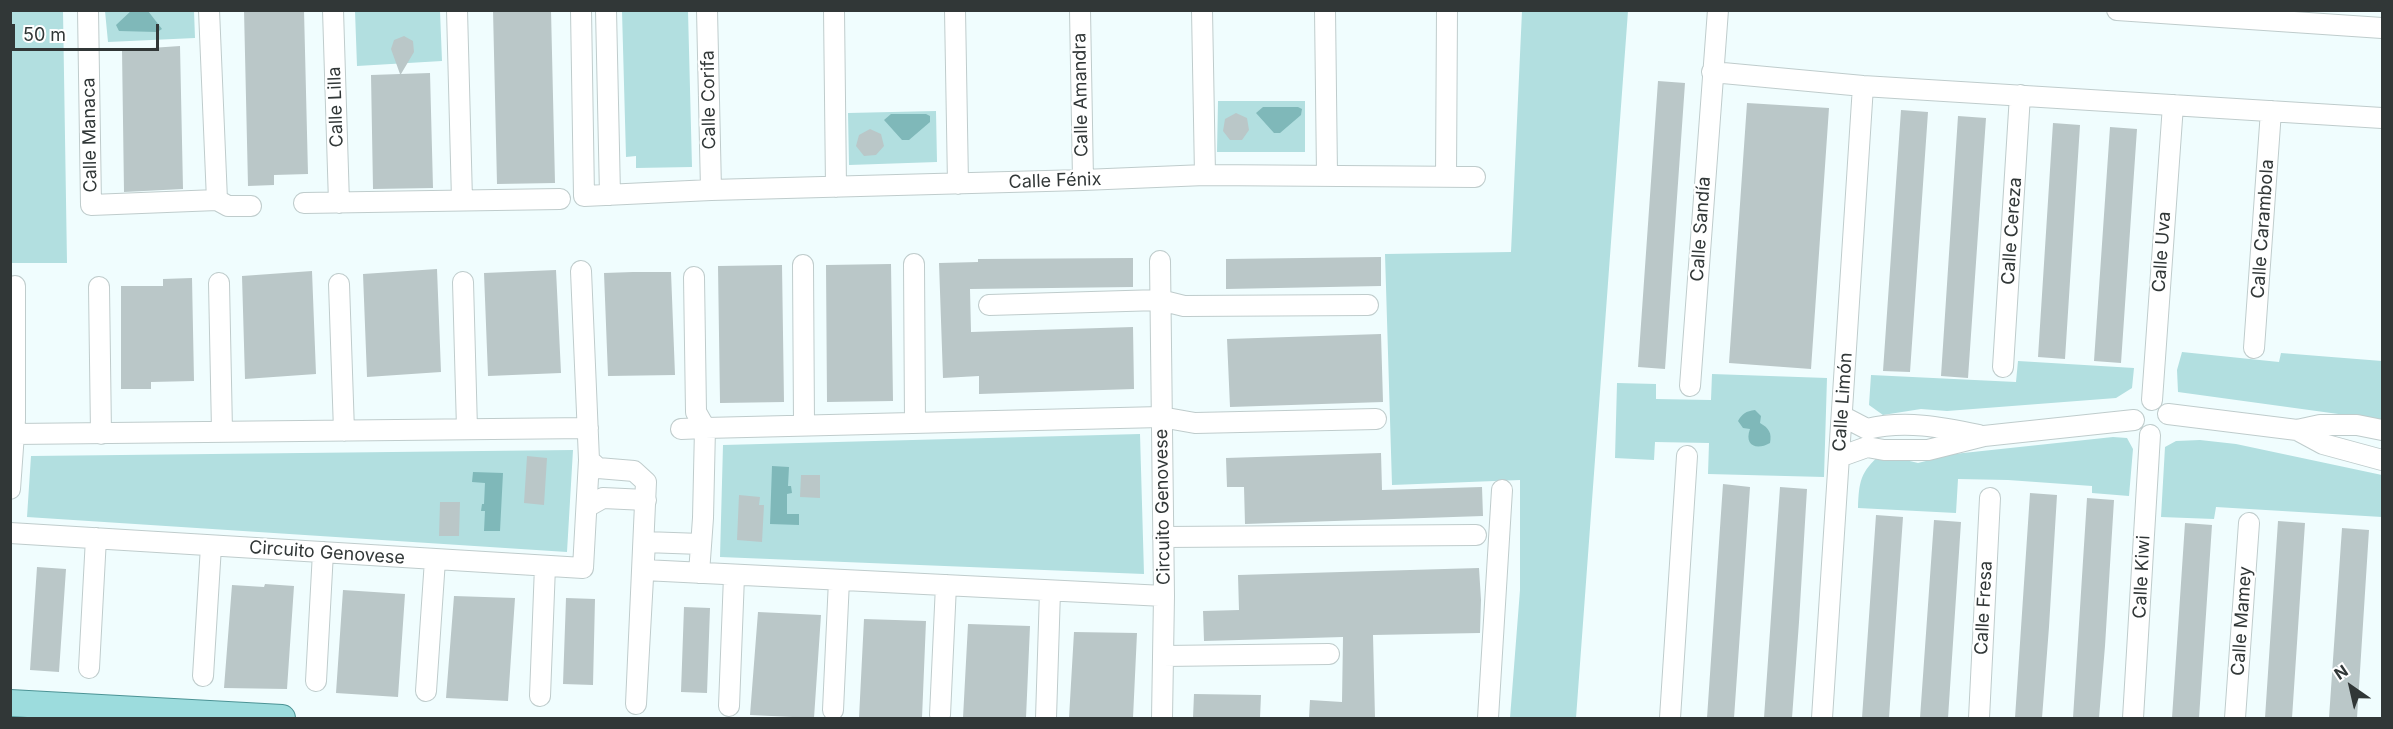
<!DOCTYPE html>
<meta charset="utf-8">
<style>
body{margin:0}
#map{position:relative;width:2393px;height:729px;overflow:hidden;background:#f0fdfe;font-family:Inter,sans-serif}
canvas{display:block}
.frame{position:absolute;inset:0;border:12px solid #313737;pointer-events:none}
.north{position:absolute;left:2321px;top:657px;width:60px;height:60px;-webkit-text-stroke:4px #fff;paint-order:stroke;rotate:326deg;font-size:16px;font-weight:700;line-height:24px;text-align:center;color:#313737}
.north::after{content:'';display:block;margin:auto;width:21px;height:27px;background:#313737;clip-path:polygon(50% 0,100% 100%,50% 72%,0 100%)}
.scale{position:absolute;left:12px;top:24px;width:147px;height:27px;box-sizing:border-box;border:3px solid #313737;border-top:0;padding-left:8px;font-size:18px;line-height:21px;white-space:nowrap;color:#313737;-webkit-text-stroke:4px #fff;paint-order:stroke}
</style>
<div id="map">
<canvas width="2393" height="729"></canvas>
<div class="frame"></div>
<div class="north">N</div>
<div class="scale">50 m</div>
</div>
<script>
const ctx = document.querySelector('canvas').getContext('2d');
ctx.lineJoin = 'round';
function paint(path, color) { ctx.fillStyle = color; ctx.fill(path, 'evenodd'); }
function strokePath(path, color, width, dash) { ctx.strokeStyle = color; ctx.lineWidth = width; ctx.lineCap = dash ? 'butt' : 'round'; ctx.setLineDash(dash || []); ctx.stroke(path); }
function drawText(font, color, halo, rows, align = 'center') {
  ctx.font = font + ' Inter,sans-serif'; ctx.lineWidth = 4.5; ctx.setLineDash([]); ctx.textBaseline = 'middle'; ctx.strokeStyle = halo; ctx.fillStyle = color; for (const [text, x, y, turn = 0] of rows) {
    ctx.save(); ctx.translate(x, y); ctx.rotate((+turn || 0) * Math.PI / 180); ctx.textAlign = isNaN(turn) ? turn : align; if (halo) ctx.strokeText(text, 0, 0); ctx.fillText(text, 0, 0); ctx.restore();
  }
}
paint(new Path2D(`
 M 10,11 L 63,11 L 67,263 L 11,263 Z
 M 105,11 L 194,11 L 195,38 L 108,42 Z
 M 355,11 L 440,11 L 442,61 L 357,66 Z
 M 622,11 L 688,11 L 692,167 L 636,168 L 636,156 L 626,157 Z
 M 1522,11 L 1628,11 L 1576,718 L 1510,718 L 1520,590 L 1520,480 L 1392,485 L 1385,254 L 1511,252 Z
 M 1218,101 L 1305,101 L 1305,152 L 1217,152 Z
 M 936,111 L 937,162 L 849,165 L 848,113 Z
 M 2182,352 L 2279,362 L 2281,353 L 2382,361 L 2382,420 L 2178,392 L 2177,370 Z
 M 2018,361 L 2134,368 L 2132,388 L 2116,398 L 1947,411 L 1921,409 L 1883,415 L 1869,405 L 1871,375 L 2016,382 Z
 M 1712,374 L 1827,378 L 1824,477 L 1708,474 L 1709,443 L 1655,442 L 1654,460 L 1615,458 L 1617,383 L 1656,384 L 1656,399 L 1711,400 Z
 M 1140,434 L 1144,574 L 720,557 L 723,445 Z
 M 2113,437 L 2127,438 L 2133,449 L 2129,496 L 2092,493 L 2092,486 L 2008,480 L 1958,479 L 1956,513 L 1858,508 C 1859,482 1860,472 1881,454 L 1918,463 L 1954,454 Z
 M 2200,440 L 2236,444 L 2382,475 L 2382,517 L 2216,507 L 2214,519 L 2161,517 L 2165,447 L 2176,441 Z
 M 573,450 L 567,552 L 27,517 L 31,456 Z`), '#b2dfe0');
paint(new Path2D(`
 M 132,10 L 148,11 L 162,29 L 157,32 L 119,31 L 116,25 Z
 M 1263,107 L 1298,107 L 1302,109 L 1301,115 L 1280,133 L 1274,133 L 1256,113 Z
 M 891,114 L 926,114 L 930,116 L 930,122 L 909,140 L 902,140 L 884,120 Z
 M 1755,410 L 1761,416 L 1760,423 C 1769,428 1772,433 1770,443 C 1756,451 1744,445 1750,429 L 1743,428 L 1738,421 C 1742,414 1746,411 1755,410 Z
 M 772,466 L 789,467 L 788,486 L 791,486 L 792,493 L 787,494 L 787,514 L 799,514 L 799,525 L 770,524 Z
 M 473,472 L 503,473 L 500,531 L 484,531 L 485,511 L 481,511 L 482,504 L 484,504 L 485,483 L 472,482 Z`), '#7fb8b9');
paint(new Path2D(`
 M 244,10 L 304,10 L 308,174 L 274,175 L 274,185 L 248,186 Z
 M 493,10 L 551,10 L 555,183 L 497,184 Z
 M 404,36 L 413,41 L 414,52 L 401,74 L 430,73 L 433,188 L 373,189 L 371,75 L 400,74 L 391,49 L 394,40 Z
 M 180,46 L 183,189 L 124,192 L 122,50 Z
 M 1658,81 L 1685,83 L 1665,369 L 1638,367 Z
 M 1747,103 L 1829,108 L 1811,369 L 1729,363 Z
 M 1901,110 L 1928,112 L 1910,372 L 1883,371 Z
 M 1236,113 L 1247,118 L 1249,130 L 1242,140 L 1230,140 L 1223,131 L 1225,119 Z
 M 1958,116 L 1986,118 L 1968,378 L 1941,376 Z
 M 2053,123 L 2080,125 L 2065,359 L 2038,357 Z
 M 2110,127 L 2137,129 L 2121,363 L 2094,361 Z
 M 870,129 L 881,134 L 884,146 L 876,155 L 864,156 L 856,146 L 859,135 Z
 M 1381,257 L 1381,286 L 1226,289 L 1226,259 Z
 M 1133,258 L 1133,287 L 970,289 L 971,332 L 1133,327 L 1134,389 L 979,394 L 979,376 L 943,378 L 939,263 L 978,262 L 978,259 Z
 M 891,264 L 893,401 L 827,402 L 826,265 Z
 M 782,265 L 784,402 L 720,403 L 718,266 Z
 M 437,269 L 441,372 L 367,377 L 363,274 Z
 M 556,270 L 561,373 L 488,376 L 484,273 Z
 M 312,271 L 316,374 L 245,379 L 242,276 Z
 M 633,272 L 671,272 L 675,375 L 608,376 L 604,273 Z
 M 192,278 L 194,381 L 151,382 L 151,389 L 121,389 L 121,286 L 163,286 L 163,279 Z
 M 1381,334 L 1383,402 L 1230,407 L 1227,339 Z
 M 1381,453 L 1382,490 L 1482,487 L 1483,516 L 1245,524 L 1244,487 L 1227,487 L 1226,458 Z
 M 527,456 L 547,458 L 544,505 L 524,503 Z
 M 801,475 L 820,475 L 820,498 L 800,497 Z
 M 1723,484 L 1750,487 L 1741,618 L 1734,718 L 1707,718 Z
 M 1780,487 L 1807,489 L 1799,622 L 1792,718 L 1764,718 Z
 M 2030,493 L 2057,495 L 2049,627 L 2042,718 L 2015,718 Z
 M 739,495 L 760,497 L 759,505 L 764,505 L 762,542 L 737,540 Z
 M 2087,498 L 2114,500 L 2105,646 L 2099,718 L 2073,718 Z
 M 440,502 L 460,502 L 459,536 L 439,536 Z
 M 1876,515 L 1903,517 L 1889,718 L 1862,718 Z
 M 1934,520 L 1961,522 L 1948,718 L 1920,718 Z
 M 2278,521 L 2305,523 L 2292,718 L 2265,718 Z
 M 2185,523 L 2212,525 L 2199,718 L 2172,718 Z
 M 2342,528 L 2369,530 L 2357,718 L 2329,718 Z
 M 37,567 L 66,569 L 59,672 L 30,670 Z
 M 1479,568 L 1481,600 L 1480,633 L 1373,635 L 1375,718 L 1309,718 L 1310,700 L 1342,702 L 1343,637 L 1204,641 L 1203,611 L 1239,610 L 1238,575 Z
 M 265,584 L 294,586 L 287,689 L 224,688 L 232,585 L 264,587 Z
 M 343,590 L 405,594 L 398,697 L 336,693 Z
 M 454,596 L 515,598 L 508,701 L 446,698 Z
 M 566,598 L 595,599 L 593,685 L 563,684 Z
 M 684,607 L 710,608 L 707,693 L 681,692 Z
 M 758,612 L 821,615 L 814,718 L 750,715 Z
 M 864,619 L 926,621 L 922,718 L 859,718 Z
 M 968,624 L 1030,626 L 1026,718 L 963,718 Z
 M 1074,632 L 1137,633 L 1133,718 L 1069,718 Z
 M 1194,694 L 1261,695 L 1260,718 L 1193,718 Z`), '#bac7c8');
const minor = new Path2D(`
 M 88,10 L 91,205 L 217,200 L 228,206 L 251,206
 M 209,10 L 217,200
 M 333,10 L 339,203
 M 457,10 L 462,200
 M 581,10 L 584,196 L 711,190 L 1083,180 L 1205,175 L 1475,177
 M 606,10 L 610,195
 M 707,10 L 711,190
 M 834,10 L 836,187
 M 955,10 L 958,184
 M 1080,10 L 1083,180
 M 1202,10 L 1205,175
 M 1325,10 L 1327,175
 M 2117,10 L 2382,28
 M 1712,72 L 1863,86 L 2382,118
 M 1446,177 L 1447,10
 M 304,203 L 560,199
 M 1160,261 L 1164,596 L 1162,718
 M 914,264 L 915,422
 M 803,265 L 804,424
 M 463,282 L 467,429
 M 219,283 L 222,431
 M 339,284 L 344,431
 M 99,287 L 101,434
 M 989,305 L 1160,300 L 1184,306 L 1368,305
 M 2254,348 L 2271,111
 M 2003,367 L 2020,95
 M 1690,386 L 1718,10
 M 2152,400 L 2173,105
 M 2168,414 L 2297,430 L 2320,425 L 2357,425 L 2382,430
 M 1842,416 L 1867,429 C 1905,420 1941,427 1979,435
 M 681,429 L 705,428 L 696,412 L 694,277
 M 2297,430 L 2323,444 L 2382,460
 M 14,434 L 588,428
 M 1839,457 L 1867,447 L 1884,450 L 1928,450 L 1984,436 L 2134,420
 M 589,460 L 598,468 L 634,471 L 646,482 L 636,704 L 645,542
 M 10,489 L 15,420 L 15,286
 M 587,507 L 603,498 L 646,500
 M 10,533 L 583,568 L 589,460 L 581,271
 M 1163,537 L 1476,535
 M 645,542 L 701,544
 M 644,570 L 1164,596
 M 699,573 L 703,518 L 705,428 L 1161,417 L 1195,423 L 1376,419
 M 1163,656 L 1329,654
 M 89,668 L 96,538
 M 203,676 L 211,546
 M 316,681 L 323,552
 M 426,691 L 435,560
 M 540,696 L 545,566
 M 729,706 L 734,576
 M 833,710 L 839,580
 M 940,715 L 946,585
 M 1046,718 L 1050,591
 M 1488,718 L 1502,490
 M 1670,718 L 1687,456
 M 1822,718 L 1863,86
 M 1979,718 L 1990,498
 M 2133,718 L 2150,435
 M 2235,718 L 2249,523`);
const major = new Path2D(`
 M 10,703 L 282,718`);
strokePath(minor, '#bfcccc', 22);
strokePath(major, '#4c9395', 28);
strokePath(minor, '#fff', 20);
strokePath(major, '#9cdcdd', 26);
drawText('18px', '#313737', '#fff', [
 ["Calle Amandra",1081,95,-91],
 ["Calle Corifa",709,100,-91],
 ["Calle Lilla",336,107,-92],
 ["Calle Manaca",90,135,-91],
 ["Calle Fénix",1055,181,-2],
 ["Calle Sandía",1701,229,-86],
 ["Calle Carambola",2263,229,-86],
 ["Calle Cereza",2012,231,-86],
 ["Calle Uva",2162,252,-86],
 ["Calle Limón",1843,402,-86],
 ["Circuito Genovese",1163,507,-91],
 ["Circuito Genovese",327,553,4],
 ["Calle Kiwi",2142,577,-87],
 ["Calle Fresa",1984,608,-87],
 ["Calle Mamey",2242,621,-86]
]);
</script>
